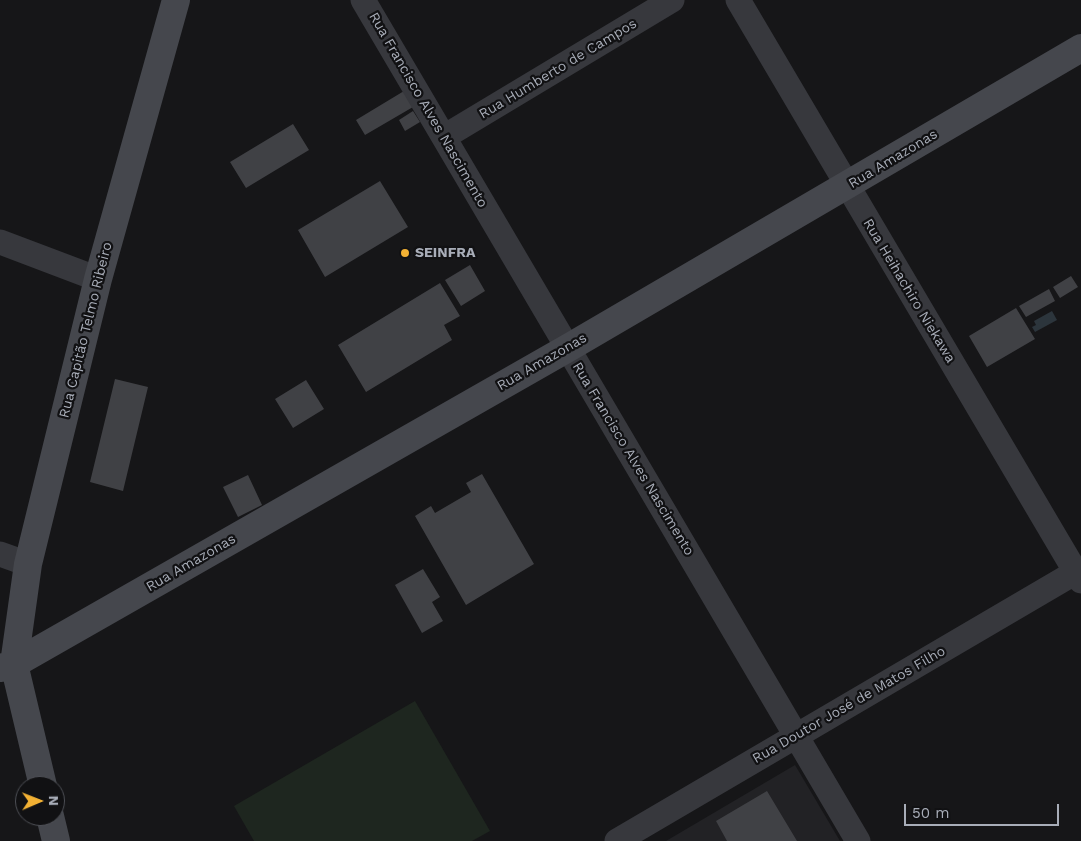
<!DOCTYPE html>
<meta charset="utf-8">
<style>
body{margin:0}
#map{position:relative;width:1081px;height:841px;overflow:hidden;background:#161618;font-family:"Work Sans",sans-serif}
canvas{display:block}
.north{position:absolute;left:15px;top:776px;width:50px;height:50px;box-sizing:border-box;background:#111113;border:1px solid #4d4f55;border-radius:50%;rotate:89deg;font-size:14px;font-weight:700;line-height:20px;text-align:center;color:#a8adb8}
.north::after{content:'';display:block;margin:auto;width:18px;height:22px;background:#f2b134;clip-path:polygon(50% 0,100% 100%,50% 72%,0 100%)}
.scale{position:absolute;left:904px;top:804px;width:155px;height:22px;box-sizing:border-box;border:2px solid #a8adb8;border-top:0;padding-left:6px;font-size:15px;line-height:18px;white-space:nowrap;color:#a8adb8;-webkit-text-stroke:4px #111113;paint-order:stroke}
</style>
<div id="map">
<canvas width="1081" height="841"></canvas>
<div class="north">N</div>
<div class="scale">50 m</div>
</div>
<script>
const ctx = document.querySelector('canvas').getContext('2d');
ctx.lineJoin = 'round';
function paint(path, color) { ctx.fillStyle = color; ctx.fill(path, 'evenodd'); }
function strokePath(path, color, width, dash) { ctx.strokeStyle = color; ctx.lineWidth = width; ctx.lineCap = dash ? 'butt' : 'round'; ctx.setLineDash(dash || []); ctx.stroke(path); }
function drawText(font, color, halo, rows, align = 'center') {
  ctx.font = font + ' "Work Sans",sans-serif'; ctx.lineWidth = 4.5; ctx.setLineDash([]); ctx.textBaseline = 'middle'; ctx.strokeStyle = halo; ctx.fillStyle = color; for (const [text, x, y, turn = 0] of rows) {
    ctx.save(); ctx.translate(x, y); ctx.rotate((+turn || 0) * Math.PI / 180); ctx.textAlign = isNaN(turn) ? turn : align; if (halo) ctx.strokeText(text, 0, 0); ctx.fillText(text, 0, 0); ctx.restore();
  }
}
paint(new Path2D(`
 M 795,765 L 840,841 L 666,841 Z`), '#222225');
paint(new Path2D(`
 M 415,701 L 490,831 L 472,841 L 254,841 L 234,806 Z`), '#1e261f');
paint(new Path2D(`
 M 1052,311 L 1057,320 L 1035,332 L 1032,327 L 1036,325 L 1034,321 Z`), '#2c353c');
paint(new Path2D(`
 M 404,91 L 413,107 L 365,135 L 356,120 Z
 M 413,111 L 420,122 L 405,131 L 399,120 Z
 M 293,124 L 309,150 L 246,188 L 230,162 Z
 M 380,181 L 408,227 L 325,277 L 298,230 Z
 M 470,265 L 485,291 L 461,306 L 445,280 Z
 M 1071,276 L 1078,287 L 1060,298 L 1053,287 Z
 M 440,283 L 460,316 L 444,325 L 452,340 L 366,392 L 338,345 Z
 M 1049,289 L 1055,301 L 1026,317 L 1019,306 Z
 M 1016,308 L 1035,339 L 987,367 L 969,336 Z
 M 115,379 L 148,387 L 123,491 L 90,482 Z
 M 306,380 L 324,409 L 293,428 L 275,399 Z
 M 482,474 L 534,564 L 466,605 L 415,516 L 431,506 L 435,513 L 471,492 L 466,483 Z
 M 248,475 L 262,505 L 238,517 L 223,487 Z
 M 423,569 L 440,597 L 432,602 L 443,621 L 422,633 L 395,585 Z
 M 767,791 L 797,841 L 727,841 L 716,821 Z`), '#404145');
strokePath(new Path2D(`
 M 363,0 L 858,841
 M 738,0 L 1081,581
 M 444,137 L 672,0
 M 0,242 L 98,279
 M 0,554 L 28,564
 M 617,841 L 1081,569`), '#37383d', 25);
strokePath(new Path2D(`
 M 0,668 L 14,664 L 568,348 L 1081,48
 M 43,786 L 14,664 L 28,564 L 98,279 L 176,0
 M 50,816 L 56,841`), '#45474d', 28);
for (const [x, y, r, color] of [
 [405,253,5,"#f2b134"]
]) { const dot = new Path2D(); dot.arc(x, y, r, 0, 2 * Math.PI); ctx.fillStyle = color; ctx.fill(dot); strokePath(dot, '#111113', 2); }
drawText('14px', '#a8adb8', '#111113', [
 ["Rua Humberto de Campos",558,69,-31],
 ["Rua Francisco Alves Nascimento",428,110,60],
 ["Rua Amazonas",893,159,-31],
 ["Rua Heihachiro Niekawa",909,291,59],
 ["Rua Capitão Telmo Ribeiro",86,330,-76],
 ["Rua Amazonas",542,362,-30],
 ["Rua Francisco Alves Nascimento",633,459,59],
 ["Rua Amazonas",191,563,-30],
 ["Rua Doutor José de Matos Filho",849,705,-30]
]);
drawText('bold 14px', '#a8adb8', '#111113', [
 ["SEINFRA",415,253]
], 'left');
</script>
